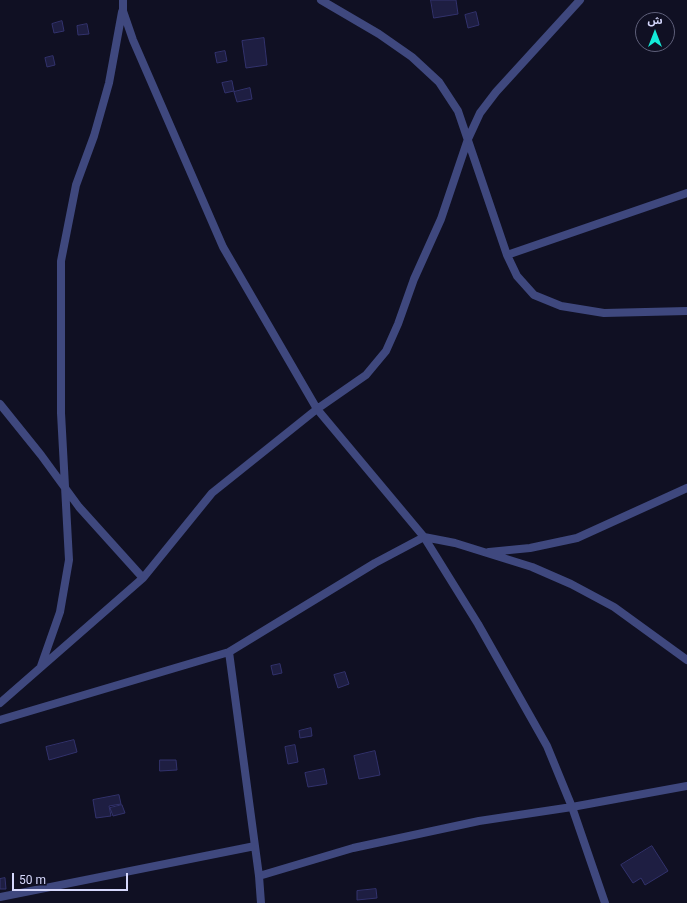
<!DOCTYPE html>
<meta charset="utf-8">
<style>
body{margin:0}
#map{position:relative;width:687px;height:903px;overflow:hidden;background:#101023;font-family:Roboto,"Noto Sans Arabic",sans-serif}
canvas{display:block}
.north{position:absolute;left:635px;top:12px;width:40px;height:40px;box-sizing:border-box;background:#101023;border:1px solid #5f607a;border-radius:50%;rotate:0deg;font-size:11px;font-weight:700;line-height:16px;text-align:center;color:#d6d8fc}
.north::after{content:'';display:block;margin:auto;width:14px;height:18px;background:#13ead8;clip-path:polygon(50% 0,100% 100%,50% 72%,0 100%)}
.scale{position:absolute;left:12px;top:873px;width:116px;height:18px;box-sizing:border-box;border:2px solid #d6d8fc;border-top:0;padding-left:5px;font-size:12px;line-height:14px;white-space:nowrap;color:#d6d8fc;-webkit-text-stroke:3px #101023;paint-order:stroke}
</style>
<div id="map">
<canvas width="687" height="903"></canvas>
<div class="north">ش</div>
<div class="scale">50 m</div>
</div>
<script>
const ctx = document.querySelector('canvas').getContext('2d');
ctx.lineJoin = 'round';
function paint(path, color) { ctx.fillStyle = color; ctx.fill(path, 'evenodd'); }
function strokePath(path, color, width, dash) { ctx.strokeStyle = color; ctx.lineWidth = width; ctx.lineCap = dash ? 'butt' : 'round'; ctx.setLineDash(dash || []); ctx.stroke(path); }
const building = new Path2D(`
 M 431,0 L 456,0 L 458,14 L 434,18 Z
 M 476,12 L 479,25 L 468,28 L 465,15 Z
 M 62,21 L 64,31 L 54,33 L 52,24 Z
 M 87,24 L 89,34 L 78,35 L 77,26 Z
 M 264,38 L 267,65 L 246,68 L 242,41 Z
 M 225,51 L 227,61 L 217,63 L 215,53 Z
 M 53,56 L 55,65 L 47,67 L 45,58 Z
 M 232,81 L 234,91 L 225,93 L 222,83 Z
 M 250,88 L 252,99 L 237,102 L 234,92 Z
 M 280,664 L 282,673 L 273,675 L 271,666 Z
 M 345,672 L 349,684 L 338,688 L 334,675 Z
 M 311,728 L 312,736 L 300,738 L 299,731 Z
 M 74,740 L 77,752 L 49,760 L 46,747 Z
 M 295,745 L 298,762 L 288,764 L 285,747 Z
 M 375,751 L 380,775 L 359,779 L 354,756 Z
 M 160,760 L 176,760 L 177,770 L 160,771 Z
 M 324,769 L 327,784 L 308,787 L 305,773 Z
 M 119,795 L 121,804 L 109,806 L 111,816 L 96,818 L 93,800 Z
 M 122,805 L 125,813 L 113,816 L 110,808 Z
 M 652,846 L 668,871 L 645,885 L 641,878 L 633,883 L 621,865 Z
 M 5,878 L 6,889 L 0,889 L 0,879 Z
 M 376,889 L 377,898 L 357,900 L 357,891 Z`);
paint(building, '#1e1e42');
strokePath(building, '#32326c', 1);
strokePath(new Path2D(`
 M 123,0 L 123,11 L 133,40 L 223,247 L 317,409 L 424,537 L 478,624 L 547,746 L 572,807 L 605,903
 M 321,0 L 379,34 L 412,57 L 439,82 L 458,111 L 507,255 L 517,276 L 534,295 L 561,306 L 604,313 L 687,311
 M 507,255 L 687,193
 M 0,404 L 41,455 L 79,507 L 143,578
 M 489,552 L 530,548 L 577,538 L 687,488
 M 229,652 L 259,876 L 261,903
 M 41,666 L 60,612 L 69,560 L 61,413 L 61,261 L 76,185 L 94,136 L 109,83 L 122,12
 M 0,703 L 143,578 L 212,493 L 317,409 L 366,375 L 386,351 L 398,324 L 414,279 L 441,219 L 468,139 L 480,113 L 496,92 L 580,0
 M 0,720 L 229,652 L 375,563 L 424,537 L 455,543 L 532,567 L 571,584 L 614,607 L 687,660
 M 259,876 L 353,848 L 479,821 L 572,807 L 687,786
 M 0,897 L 255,846`), '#3f487e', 8);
</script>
